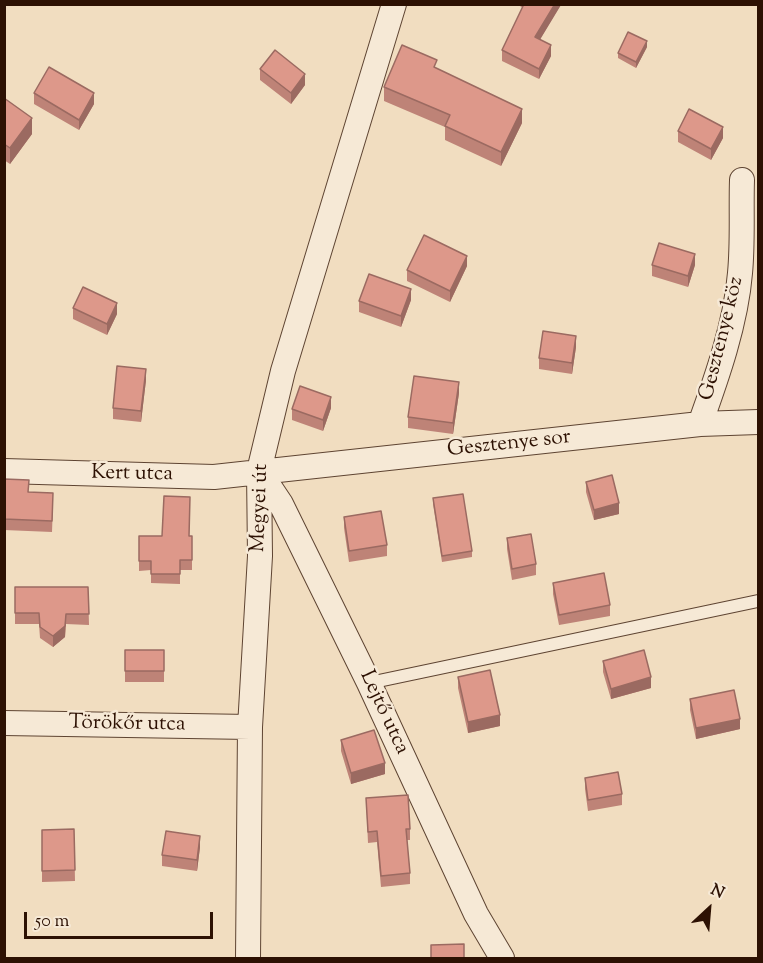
<!DOCTYPE html>
<meta charset="utf-8">
<style>
body{margin:0}
#map{position:relative;width:763px;height:963px;overflow:hidden;background:#f1ddc0;font-family:"Sorts Mill Goudy",serif}
canvas{display:block}
.frame{position:absolute;inset:0;border:6px solid #2d1103;pointer-events:none}
.north{position:absolute;left:679px;top:879px;width:60px;height:60px;-webkit-text-stroke:4px #f6e9d6;paint-order:stroke;rotate:26deg;font-size:16px;font-weight:700;line-height:24px;text-align:center;color:#2d1103}
.north::after{content:'';display:block;margin:auto;width:21px;height:27px;background:#2d1103;clip-path:polygon(50% 0,100% 100%,50% 72%,0 100%)}
.scale{position:absolute;left:24px;top:912px;width:189px;height:27px;box-sizing:border-box;border:3px solid #2d1103;border-top:0;padding-left:8px;font-size:18px;line-height:21px;white-space:nowrap;color:#2d1103;-webkit-text-stroke:4px #f6e9d6;paint-order:stroke}
</style>
<div id="map">
<canvas width="763" height="963"></canvas>
<div class="frame"></div>
<div class="north">N</div>
<div class="scale">50 m</div>
</div>
<script>
const ctx = document.querySelector('canvas').getContext('2d');
ctx.lineJoin = 'round';
function strokePath(path, color, width, dash) { ctx.strokeStyle = color; ctx.lineWidth = width; ctx.lineCap = dash ? 'butt' : 'round'; ctx.setLineDash(dash || []); ctx.stroke(path); }
function paint(path, color) { ctx.fillStyle = color; ctx.fill(path, 'evenodd'); }
function drawText(font, color, halo, rows, align = 'center') {
  ctx.font = font + ' "Sorts Mill Goudy",serif'; ctx.lineWidth = 5; ctx.setLineDash([]); ctx.textBaseline = 'middle'; ctx.strokeStyle = halo; ctx.fillStyle = color; for (const [text, x, y, turn = 0] of rows) {
    ctx.save(); ctx.translate(x, y); ctx.rotate((+turn || 0) * Math.PI / 180); ctx.textAlign = isNaN(turn) ? turn : align; if (halo) ctx.strokeText(text, 0, 0); ctx.fillText(text, 0, 0); ctx.restore();
  }
}
const lane = new Path2D(`
 M 369,683 L 758,601`);
const street = new Path2D(`
 M 700,424 C 717,377 736,323 740,273 C 743,242 741,211 742,180
 M 4,471 L 214,477 L 700,424 L 758,422
 M 259,471 L 281,504 L 369,683 L 476,914 L 502,958
 M 4,723 L 250,727
 M 248,958 L 250,727 L 260,556 L 259,471 L 283,371 L 394,4`);
strokePath(lane, '#5e4432', 14);
strokePath(street, '#5e4432', 26);
strokePath(lane, '#f6e9d6', 12);
strokePath(street, '#f6e9d6', 24);
paint(new Path2D(`
 M 517,4 L 561,4 L 540,39 L 551,56 L 539,79 L 502,61 L 502,50 L 523,8 Z
 M 647,47 L 636,68 L 618,58 L 618,53 Z
 M 260,69 L 305,85 L 291,104 L 260,80 Z
 M 437,69 L 522,123 L 501,166 L 445,140 L 445,127 L 384,101 L 384,87 Z
 M 34,93 L 94,104 L 79,130 L 34,104 Z
 M 4,98 L 32,134 L 10,164 L 4,160 Z
 M 678,131 L 723,138 L 711,160 L 678,142 Z
 M 652,265 L 695,265 L 688,287 L 652,276 Z
 M 467,266 L 450,302 L 407,281 L 407,270 Z
 M 411,300 L 401,327 L 359,312 L 359,301 Z
 M 73,308 L 117,314 L 107,335 L 73,319 Z
 M 576,347 L 572,374 L 539,369 L 539,358 Z
 M 146,380 L 141,422 L 113,419 L 113,408 Z
 M 459,393 L 453,434 L 408,428 L 408,417 Z
 M 331,408 L 323,431 L 292,420 L 292,409 Z
 M 4,479 L 53,504 L 52,532 L 4,530 Z
 M 586,482 L 619,514 L 594,520 L 586,492 Z
 M 433,498 L 472,551 L 472,557 L 442,562 L 433,504 Z
 M 190,506 L 189,536 L 192,536 L 192,570 L 180,570 L 180,584 L 151,583 L 151,570 L 139,571 L 139,536 L 162,536 Z
 M 344,517 L 387,545 L 387,556 L 349,562 L 344,528 Z
 M 507,538 L 536,564 L 536,575 L 512,580 L 507,549 Z
 M 553,583 L 610,605 L 610,616 L 559,625 L 553,594 Z
 M 15,587 L 88,587 L 89,625 L 66,624 L 65,637 L 53,647 L 40,638 L 39,624 L 15,624 Z
 M 125,650 L 164,650 L 164,682 L 125,682 Z
 M 603,661 L 651,688 L 611,699 L 603,672 Z
 M 458,677 L 500,726 L 468,733 L 458,688 Z
 M 690,699 L 740,729 L 696,739 L 690,710 Z
 M 341,740 L 385,774 L 351,784 L 341,751 Z
 M 585,778 L 622,794 L 622,805 L 588,811 L 585,789 Z
 M 366,798 L 410,829 L 410,840 L 407,840 L 410,873 L 410,884 L 381,887 L 377,842 L 368,843 Z
 M 74,829 L 75,881 L 42,882 L 42,830 Z
 M 200,847 L 197,871 L 162,866 L 162,855 Z`), '#be8377');
paint(new Path2D(`
 M 555,4 L 561,5 L 535,48 L 535,37 Z
 M 647,41 L 647,47 L 636,68 L 636,62 Z
 M 551,45 L 551,56 L 539,79 L 539,69 Z
 M 305,74 L 305,85 L 291,104 L 291,93 Z
 M 94,93 L 94,104 L 79,130 L 79,120 Z
 M 522,109 L 522,123 L 501,166 L 501,152 Z
 M 32,118 L 32,134 L 10,164 L 10,148 Z
 M 723,127 L 723,138 L 711,160 L 711,149 Z
 M 695,254 L 695,265 L 688,287 L 688,276 Z
 M 467,256 L 467,266 L 450,302 L 450,291 Z
 M 411,289 L 411,300 L 401,327 L 401,316 Z
 M 117,303 L 117,314 L 107,335 L 107,324 Z
 M 576,336 L 576,347 L 572,374 L 572,363 Z
 M 146,369 L 146,380 L 141,422 L 141,411 Z
 M 459,382 L 459,393 L 453,434 L 453,423 Z
 M 331,397 L 331,408 L 323,431 L 323,420 Z
 M 619,503 L 619,514 L 594,520 L 594,510 Z
 M 66,614 L 65,637 L 53,647 L 53,636 Z
 M 651,677 L 651,688 L 611,699 L 611,689 Z
 M 500,715 L 500,726 L 468,733 L 468,722 Z
 M 740,719 L 740,729 L 696,739 L 696,728 Z
 M 385,763 L 385,774 L 351,784 L 351,773 Z
 M 200,836 L 200,847 L 197,871 L 197,860 Z`), '#9b6a61');
const building = new Path2D(`
 M 524,4 L 555,4 L 535,37 L 551,45 L 539,69 L 502,50 Z
 M 628,32 L 647,41 L 636,62 L 618,53 Z
 M 402,45 L 437,60 L 434,67 L 522,109 L 501,152 L 445,126 L 450,115 L 384,87 Z
 M 275,50 L 305,74 L 291,93 L 260,69 Z
 M 49,67 L 94,93 L 79,120 L 34,93 Z
 M 4,98 L 32,118 L 10,148 L 4,144 Z
 M 689,109 L 723,127 L 711,149 L 678,131 Z
 M 424,235 L 467,256 L 450,291 L 407,270 Z
 M 659,243 L 695,254 L 688,276 L 652,265 Z
 M 369,274 L 411,289 L 401,316 L 359,301 Z
 M 83,287 L 117,303 L 107,324 L 73,308 Z
 M 543,331 L 576,336 L 572,363 L 539,358 Z
 M 117,366 L 146,369 L 141,411 L 113,408 Z
 M 414,376 L 459,382 L 453,423 L 408,417 Z
 M 300,386 L 331,397 L 323,420 L 292,409 Z
 M 612,475 L 619,503 L 594,510 L 586,482 Z
 M 4,479 L 29,480 L 28,492 L 53,493 L 52,521 L 4,519 Z
 M 463,494 L 472,551 L 442,556 L 433,498 Z
 M 164,496 L 190,497 L 189,536 L 192,536 L 192,560 L 180,560 L 180,574 L 151,574 L 151,561 L 139,561 L 139,536 L 162,536 Z
 M 381,511 L 387,545 L 349,551 L 344,517 Z
 M 531,534 L 536,564 L 512,569 L 507,538 Z
 M 604,573 L 610,605 L 559,615 L 553,583 Z
 M 15,587 L 88,587 L 89,614 L 66,614 L 65,626 L 53,636 L 40,627 L 39,613 L 15,613 Z
 M 125,650 L 164,650 L 164,671 L 125,671 Z
 M 644,650 L 651,677 L 611,689 L 603,661 Z
 M 490,670 L 500,715 L 468,722 L 458,677 Z
 M 734,690 L 740,719 L 696,728 L 690,699 Z
 M 374,730 L 385,763 L 351,773 L 341,740 Z
 M 618,772 L 622,794 L 588,800 L 585,778 Z
 M 408,795 L 410,829 L 406,829 L 410,873 L 381,876 L 377,831 L 368,832 L 366,798 Z
 M 74,829 L 75,870 L 42,871 L 42,830 Z
 M 166,831 L 200,836 L 197,860 L 162,855 Z
 M 464,944 L 464,958 L 431,958 L 431,945 Z`);
paint(building, '#dd988a');
strokePath(building, '#9b6a61', 1.5);
drawText('21px', '#2d1103', '#f6e9d6', [
 ["Gesztenye köz",723,339,-76],
 ["Gesztenye sor",509,445,-6],
 ["Kert utca",132,475,1],
 ["Megyei út",261,508,-88],
 ["Lejtő utca",383,713,65],
 ["Törökőr utca",127,725,1]
]);
</script>
